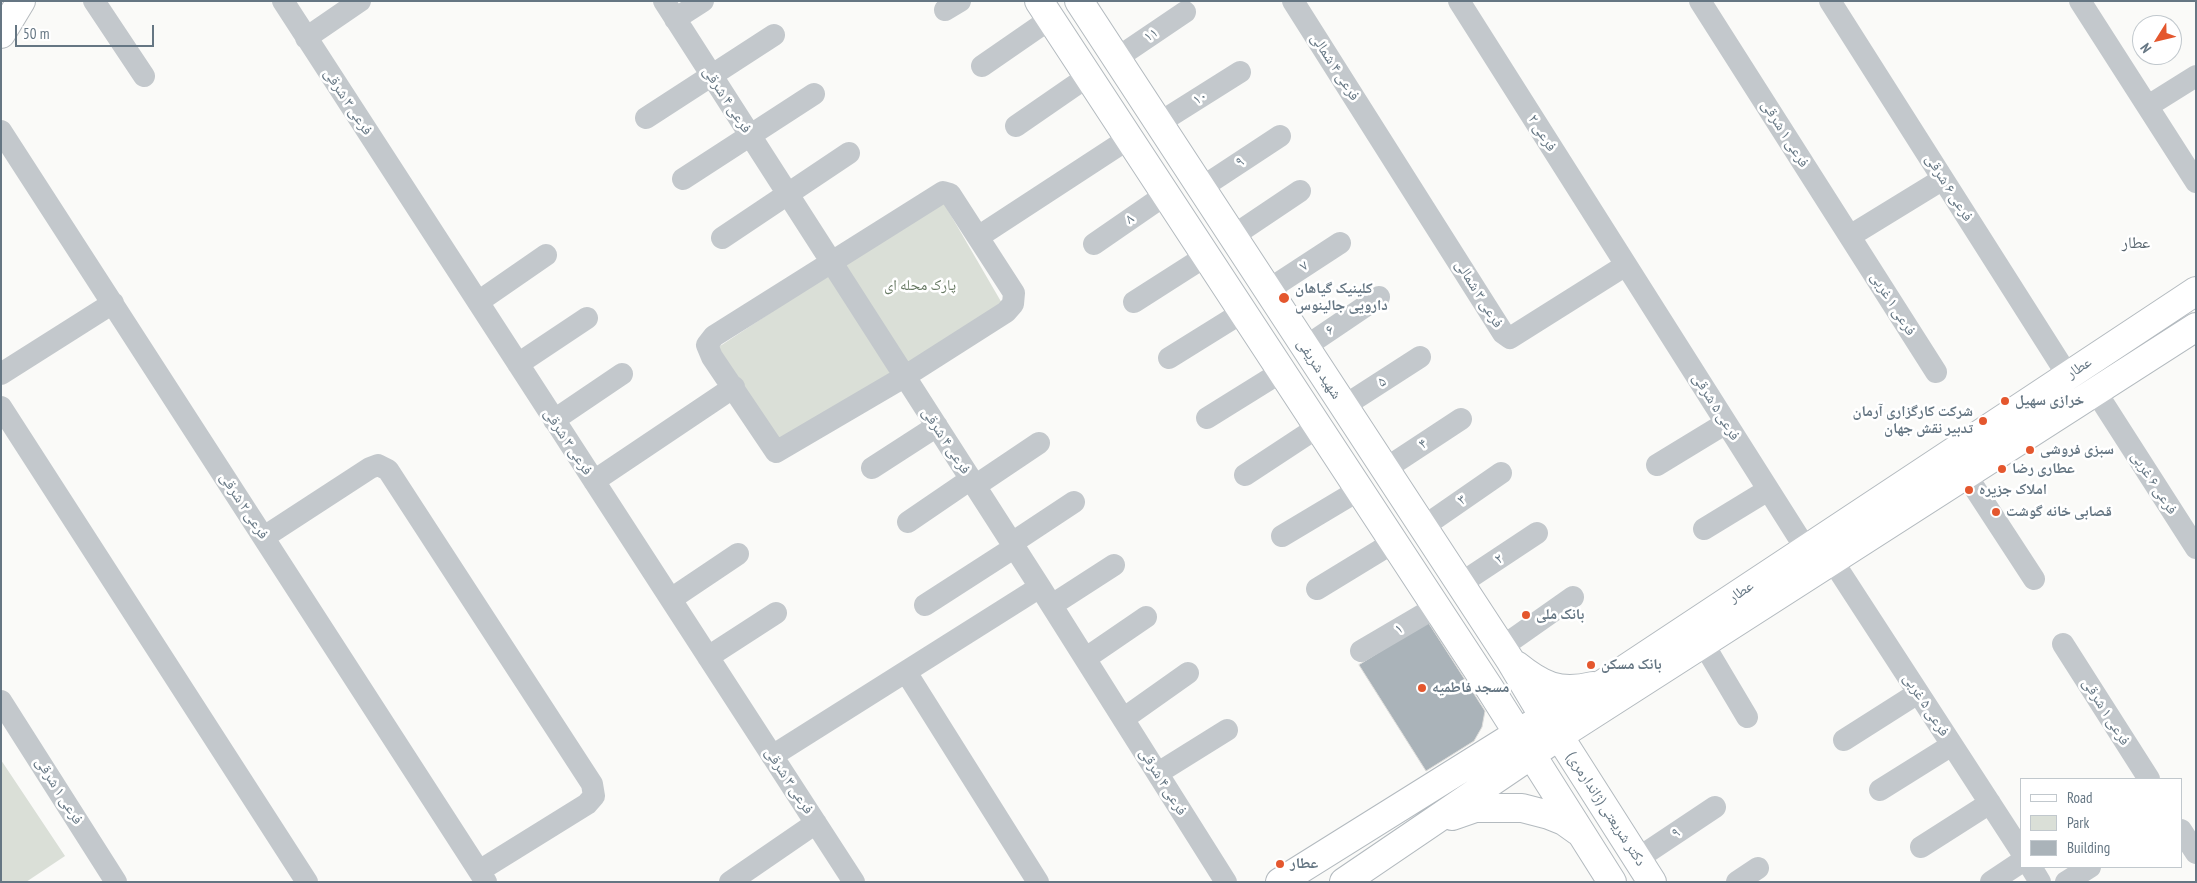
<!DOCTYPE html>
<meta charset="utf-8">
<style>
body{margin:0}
#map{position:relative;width:2197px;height:883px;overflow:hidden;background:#fafaf8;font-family:"PT Sans Narrow",sans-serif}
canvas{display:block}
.frame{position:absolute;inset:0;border:2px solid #657683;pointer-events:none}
.legend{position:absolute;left:2020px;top:778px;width:162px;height:90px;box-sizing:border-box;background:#fff;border:1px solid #c1c8cd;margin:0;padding:6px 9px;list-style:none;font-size:15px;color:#657683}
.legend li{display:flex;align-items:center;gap:10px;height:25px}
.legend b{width:25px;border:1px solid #c1c8cd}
.north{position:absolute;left:2132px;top:15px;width:50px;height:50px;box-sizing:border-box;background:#fff;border:1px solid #c1c8cd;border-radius:50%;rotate:234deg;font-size:14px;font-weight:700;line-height:20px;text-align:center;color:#657683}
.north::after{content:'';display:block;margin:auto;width:18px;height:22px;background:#e4572e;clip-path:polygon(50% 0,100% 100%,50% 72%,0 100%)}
.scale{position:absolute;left:15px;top:25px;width:139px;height:22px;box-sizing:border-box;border:2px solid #657683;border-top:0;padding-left:6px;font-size:15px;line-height:18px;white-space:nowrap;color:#657683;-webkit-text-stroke:4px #fff;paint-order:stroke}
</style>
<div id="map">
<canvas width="2197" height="883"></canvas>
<div class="frame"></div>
<ul class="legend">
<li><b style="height:6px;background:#fff"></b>Road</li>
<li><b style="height:14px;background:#dadfd7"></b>Park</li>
<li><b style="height:14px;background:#aab3b9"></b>Building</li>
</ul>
<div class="north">N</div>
<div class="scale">50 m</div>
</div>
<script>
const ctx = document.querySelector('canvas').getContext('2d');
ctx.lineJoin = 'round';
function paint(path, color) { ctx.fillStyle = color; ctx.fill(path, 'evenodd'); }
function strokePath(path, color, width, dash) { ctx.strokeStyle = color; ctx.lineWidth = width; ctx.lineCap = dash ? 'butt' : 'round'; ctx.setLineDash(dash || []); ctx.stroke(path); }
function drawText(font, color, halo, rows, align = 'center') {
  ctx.font = font + ' "PT Sans Narrow","Noto Naskh Arabic",sans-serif'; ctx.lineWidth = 5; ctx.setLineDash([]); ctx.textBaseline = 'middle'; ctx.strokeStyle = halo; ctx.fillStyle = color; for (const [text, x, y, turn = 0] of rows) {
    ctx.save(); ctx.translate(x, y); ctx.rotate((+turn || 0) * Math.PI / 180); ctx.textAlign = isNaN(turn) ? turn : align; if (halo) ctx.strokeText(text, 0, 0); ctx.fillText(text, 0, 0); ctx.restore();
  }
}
paint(new Path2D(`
 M 942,200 L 1003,305 L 779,442 L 717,348 Z
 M 1,760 L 65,856 L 26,882 L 1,882 Z`), '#dadfd7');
const building = new Path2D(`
 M 1428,622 L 1485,711 L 1482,727 L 1474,741 L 1426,771 L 1359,665 Z`);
paint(building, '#aab3b9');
strokePath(building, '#dcdcda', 1);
const secondary = new Path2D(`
 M 1039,1 L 1490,689 L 1612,882
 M 1079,1 L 1510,660 L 1544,717 L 1559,736 L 1652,882
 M 1516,665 C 1542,686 1559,694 1593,686
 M 1452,816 L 1475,808 L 1522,808 L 1549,815 L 1564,821 L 1578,831
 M 1280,882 L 1544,717 L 1604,683 L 2196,291
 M 1344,882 L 1559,736 L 2196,327`);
const primary = new Path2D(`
 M 1,34 L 21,1`);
strokePath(secondary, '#b3babf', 30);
strokePath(primary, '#b5babe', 30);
strokePath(new Path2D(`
 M 94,1 L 144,76
 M 283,1 L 854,882
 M 664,1 L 1040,587 L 1226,882
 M 1293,1 L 1503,333 L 1510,338 L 1626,265
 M 1459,1 L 1806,549
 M 1700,1 L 1936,372
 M 1830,1 L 2068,376
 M 2080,1 L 2196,182
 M 945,10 L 960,1
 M 675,19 L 703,1
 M 306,38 L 360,1
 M 1117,58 L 1185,12
 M 982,66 L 1050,19
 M 2148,106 L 2196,76
 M 646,118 L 774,35
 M 1159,123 L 1240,72
 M 1016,126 L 1087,77
 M 1,131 L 486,882
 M 683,179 L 814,94
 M 1201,188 L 1280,136
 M 943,192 L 950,194 L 1014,293 L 1013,304 L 1006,312 L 904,377 L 776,452 L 712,357 L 707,345 L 714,336 Z
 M 1233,236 L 1300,191
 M 1850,236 L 1943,179
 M 978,237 L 1128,139
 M 722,238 L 849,153
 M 1094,244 L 1165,195
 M 1268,290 L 1340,243
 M 478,302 L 546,255
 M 1134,302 L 1206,256
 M 1305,347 L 1379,297
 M 1169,358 L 1243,312
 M 518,364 L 587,318
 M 1,374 L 113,303
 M 2096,392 L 2196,548
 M 1344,406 L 1420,357
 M 1,407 L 307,882
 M 1207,418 L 1281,372
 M 554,420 L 622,374
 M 1957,461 L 2034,579
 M 1657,465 L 1726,423
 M 872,468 L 937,426
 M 1385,469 L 1461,419
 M 1245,475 L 1318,427
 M 594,481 L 734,387
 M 975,486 L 1039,443
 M 908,522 L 971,479
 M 1423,527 L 1501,473
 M 1704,529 L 1768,490
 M 1282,536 L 1359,490
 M 264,537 L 370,468 L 378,465 L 388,470 L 592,784 L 594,796 L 587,804 L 479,871
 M 1012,543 L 1074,502
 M 1832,560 L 2021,851
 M 1460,584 L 1537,533
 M 1317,589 L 1394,542
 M 671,599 L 738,554
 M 925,605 L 1015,547
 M 1052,605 L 1114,565
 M 1703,643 L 1747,717
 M 2063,644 L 2149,779
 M 1502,647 L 1573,597
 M 1361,651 L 1436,607
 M 708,657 L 776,613
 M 1086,658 L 1146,617
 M 906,672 L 1038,882
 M 1,701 L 116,882
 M 1123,719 L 1188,673
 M 1844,740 L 1918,693
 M 772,756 L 1040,587
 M 1158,773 L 1227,730
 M 1880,790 L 1952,745
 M 2181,830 L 2196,853
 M 1921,847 L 1990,803
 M 1637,859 L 1715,807
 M 2031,867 L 2040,882
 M 730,882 L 816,823
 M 1737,882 L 1758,868
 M 1991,882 L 2021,862
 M 2066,882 L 2090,867`), '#c3c8cc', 22);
strokePath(secondary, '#fff', 28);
strokePath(primary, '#fff', 28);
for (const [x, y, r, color] of [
 [1284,298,6,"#e4572e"],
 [2005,401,5,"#e4572e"],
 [1983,421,5,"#e4572e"],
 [2030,450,5,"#e4572e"],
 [2002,469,5,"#e4572e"],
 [1969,490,5,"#e4572e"],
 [1996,512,5,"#e4572e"],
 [1526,615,5,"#e4572e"],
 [1591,665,5,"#e4572e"],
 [1422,688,5,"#e4572e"],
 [1280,864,5,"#e4572e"]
]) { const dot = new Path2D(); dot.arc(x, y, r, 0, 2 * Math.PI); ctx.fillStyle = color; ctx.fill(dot); strokePath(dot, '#fff', 2); }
drawText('15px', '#657683', '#fff', [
 ["۱۱",1151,35,-34],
 ["فرعی ۴ شمالی",1335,67,57],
 ["۱۰",1200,98,-32],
 ["فرعی ۴ شرقی",727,100,57],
 ["فرعی ۳ شرقی",348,102,57],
 ["فرعی ۲",1542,133,58],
 ["فرعی ۱ شرقی",1785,134,58],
 ["۹",1240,162,-33],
 ["فرعی ۶ شرقی",1949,188,58],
 ["۸",1130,219,-34],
 ["۷",1304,266,-33],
 ["فرعی ۳ شمالی",1479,294,58],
 ["فرعی ۱ غربی",1893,304,58],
 ["۶",1330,330,-34],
 ["عطار",2079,368,-33],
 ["شهید شریفی",1319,369,57],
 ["۵",1382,382,-33],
 ["فرعی ۵ شرقی",1716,407,58],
 ["فرعی ۴ شرقی",946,441,57],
 ["فرعی ۳ شرقی",568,442,57],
 ["۴",1423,444,-33],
 ["فرعی ۶ غربی",2154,483,57],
 ["۳",1462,500,-34],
 ["فرعی ۲ شرقی",244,506,57],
 ["۲",1499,559,-33],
 ["عطار",1741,592,-34],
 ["۱",1399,629,-31],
 ["فرعی ۵ غربی",1926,705,57],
 ["فرعی ۱ شرقی",2106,712,58],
 ["فرعی ۳ شرقی",789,781,57],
 ["فرعی ۴ شرقی",1163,782,58],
 ["فرعی ۱ شرقی",59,791,58],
 ["دکتر شریعتی (ژاندارمری)",1606,809,57],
 ["۹",1676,833,-33]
]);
drawText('15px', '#687a64', '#fff', [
 ["پارک محله ای",920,286]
]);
drawText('bold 15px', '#657683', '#fff', [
 ["کلینیک گیاهان",1295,289],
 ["دارویی جالینوس",1295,306],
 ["خرازی سهیل",2015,401],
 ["شرکت کارگزاری آرمان",1973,412,"right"],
 ["تدبیر نقش جهان",1973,429,"right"],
 ["سبزی فروشی",2040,450],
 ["عطاری رضا",2012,469],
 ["املاک جزیره",1979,490],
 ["قصابی خانه گوشت",2006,512],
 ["بانک ملی",1536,615],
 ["بانک مسکن",1601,665],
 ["مسجد فاطمیه",1432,688],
 ["عطار",1290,864]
], 'left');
drawText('16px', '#57646e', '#fff', [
 ["عطار",2136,243]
]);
</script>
